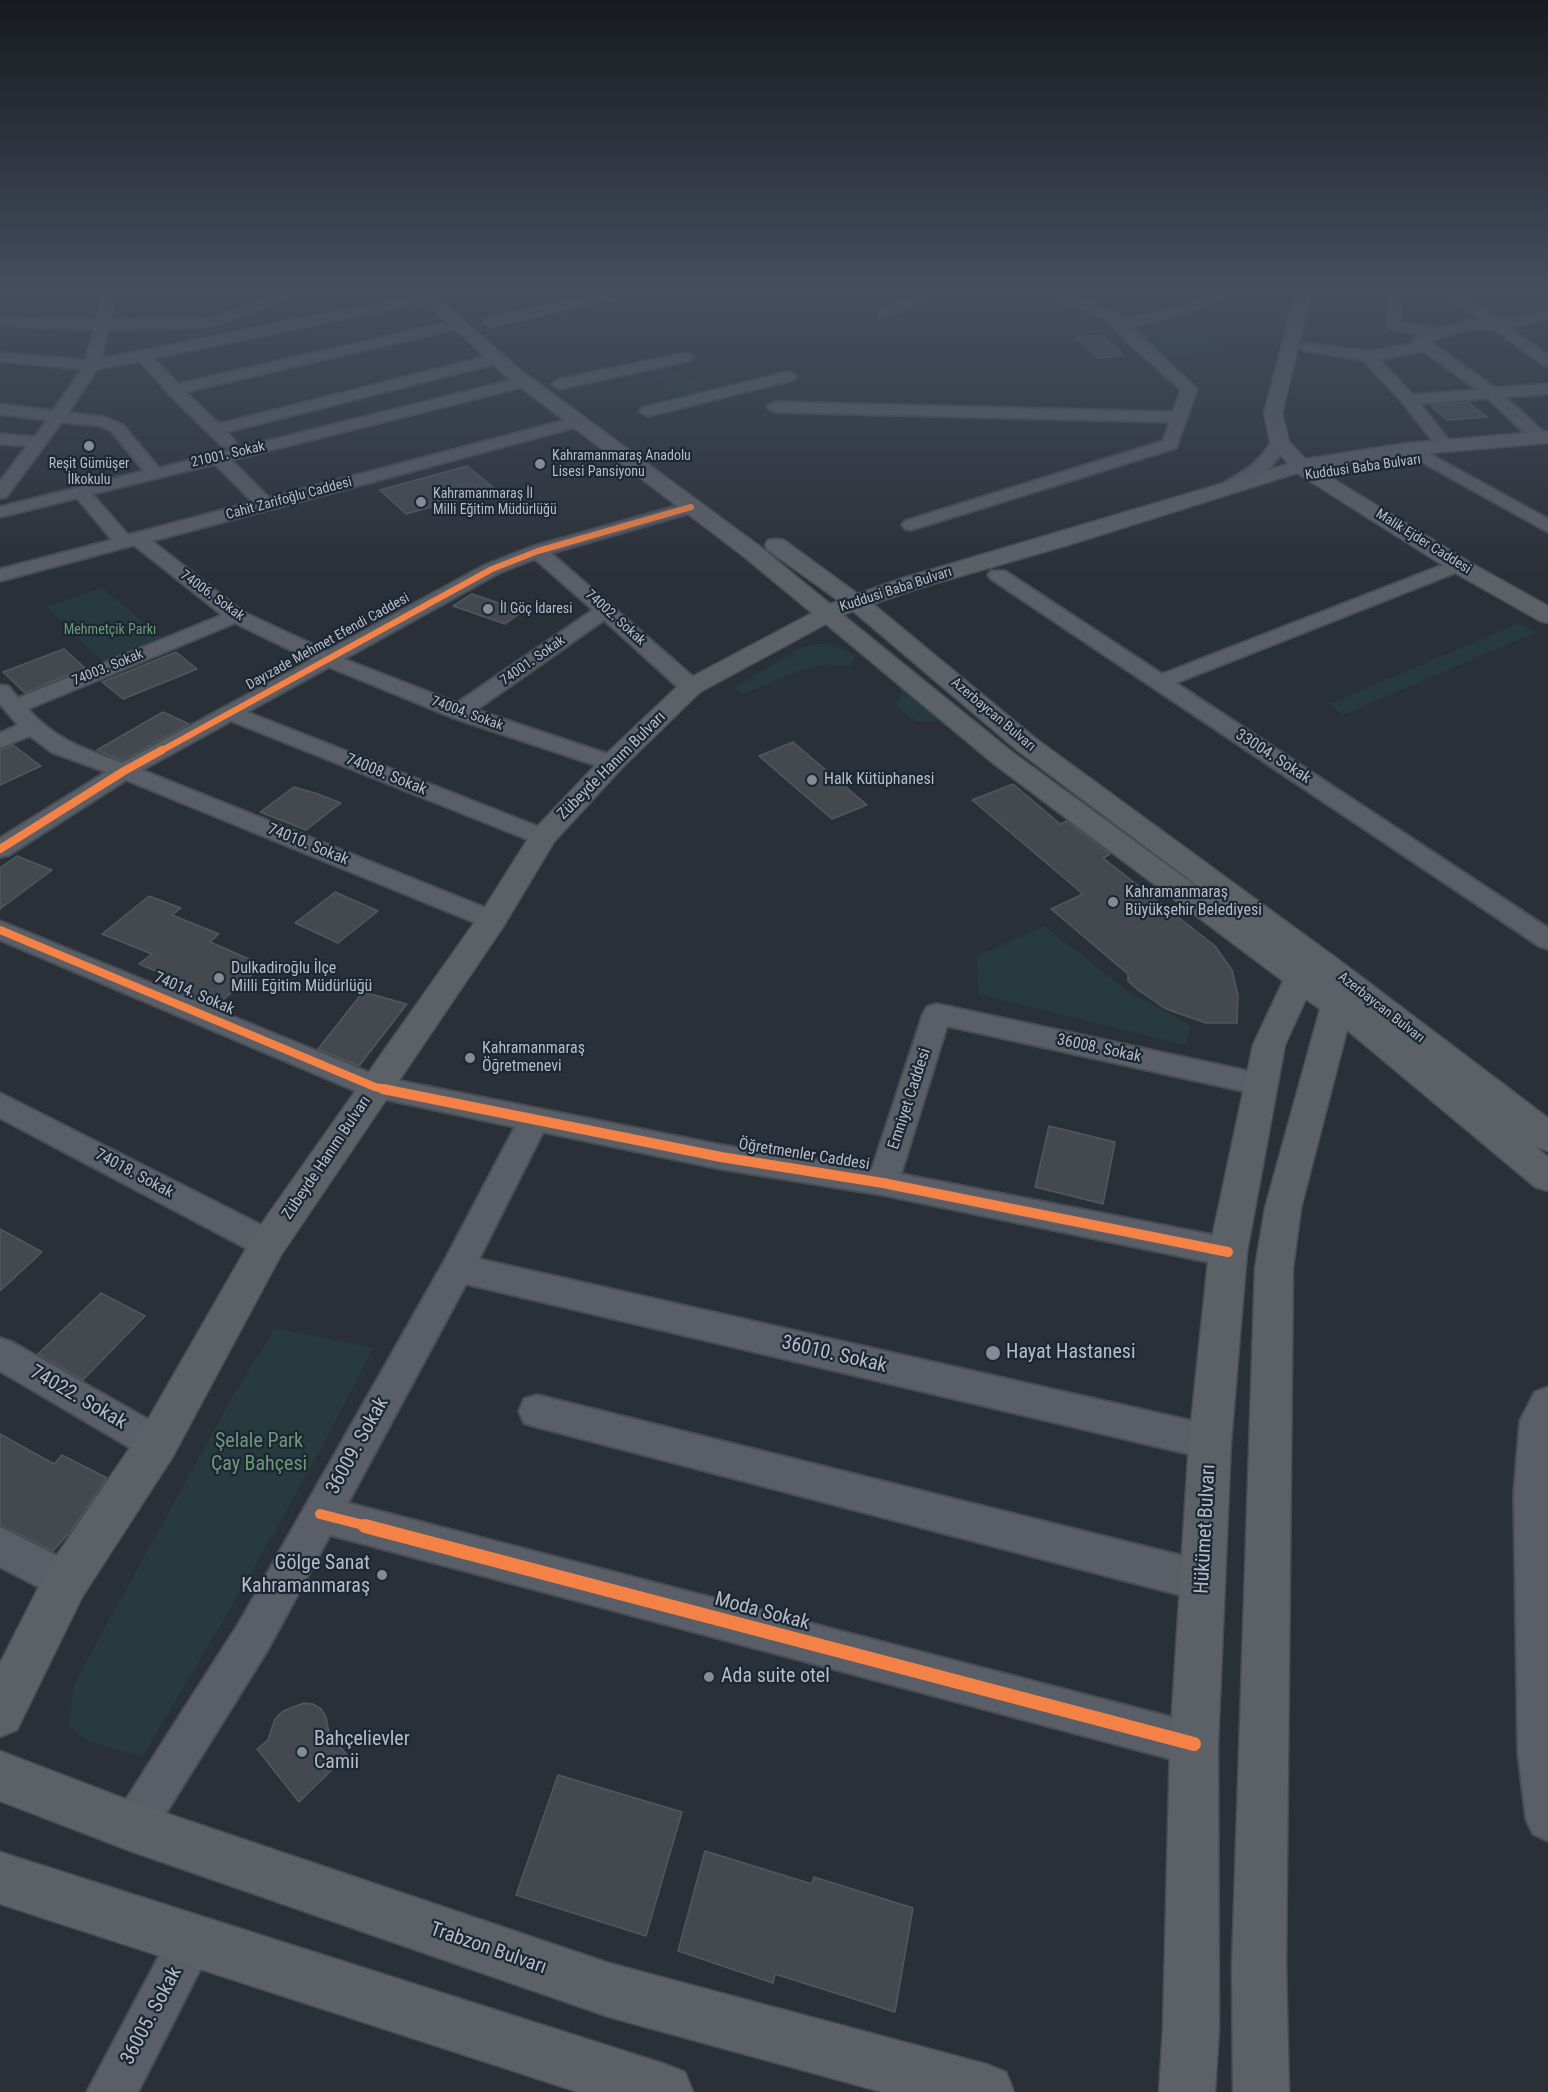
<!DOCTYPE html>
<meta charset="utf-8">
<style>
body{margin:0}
canvas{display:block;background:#2a3038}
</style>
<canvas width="1548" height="2092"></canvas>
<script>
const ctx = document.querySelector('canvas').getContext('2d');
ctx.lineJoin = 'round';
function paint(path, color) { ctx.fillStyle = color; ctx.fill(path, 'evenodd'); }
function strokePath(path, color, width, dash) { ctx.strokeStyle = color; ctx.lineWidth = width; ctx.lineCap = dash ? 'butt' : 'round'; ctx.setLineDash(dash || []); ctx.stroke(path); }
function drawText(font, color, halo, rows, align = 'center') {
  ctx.font = font + ' "Roboto Condensed",sans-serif'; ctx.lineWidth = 4.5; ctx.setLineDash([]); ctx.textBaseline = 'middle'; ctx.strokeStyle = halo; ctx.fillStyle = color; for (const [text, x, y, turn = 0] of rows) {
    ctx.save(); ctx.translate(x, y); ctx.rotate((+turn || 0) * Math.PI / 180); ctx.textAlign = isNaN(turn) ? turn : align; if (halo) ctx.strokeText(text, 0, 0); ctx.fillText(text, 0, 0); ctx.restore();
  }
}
paint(new Path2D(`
 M 1207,336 L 1226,352 L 1163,359 L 1142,341 Z
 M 674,370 L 709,390 L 678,397 L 648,376 Z
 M 102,588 L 167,643 L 109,667 L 47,607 Z
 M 1520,623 L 1536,632 L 1343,715 L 1329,704 Z
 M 813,644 L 831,644 L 856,655 L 850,667 L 825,664 L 801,670 L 743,694 L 734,688 L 799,649 Z
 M 896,677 L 963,728 L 936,721 L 916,721 L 895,705 L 902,695 Z
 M 1044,926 L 1129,992 L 1191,1026 L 1186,1045 L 978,994 L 977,956 Z
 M 275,1328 L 373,1348 C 303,1488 222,1623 142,1757 L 86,1740 L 69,1726 L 74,1684 L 233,1396 Z`), '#273a3e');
const building = new Path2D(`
 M 1099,335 L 1104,337 L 1121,351 L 1118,351 L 1123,355 L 1098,358 L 1076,338 Z
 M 1468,402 L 1487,417 L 1447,420 L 1430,405 Z
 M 467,466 L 495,489 L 406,514 L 380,490 Z
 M 472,594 L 523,611 L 505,624 L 453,606 Z
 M 64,649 L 85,668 L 25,693 L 3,672 Z
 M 176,652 L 197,669 L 123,699 L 102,682 Z
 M 163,712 L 189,724 L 122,761 L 97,750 Z
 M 793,742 L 867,805 L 832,819 L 759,756 Z
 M 13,745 L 41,766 L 0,785 L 0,750 Z
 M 1013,784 L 1060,824 L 1067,821 L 1110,854 L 1103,858 L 1215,946 L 1232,970 L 1238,995 L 1237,1023 L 1206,1023 L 1166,1009 L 1138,990 L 1128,981 L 1128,974 L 1051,909 L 1083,894 L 972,800 Z
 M 294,787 L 318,794 L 341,803 L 306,830 L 260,812 Z
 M 17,856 L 52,870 L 0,909 L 0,868 Z
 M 335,892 L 378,911 L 338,943 L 295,923 Z
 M 149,896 L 181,908 L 172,915 L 219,934 L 210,942 L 263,965 L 215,1007 L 175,990 L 184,983 L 139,964 L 152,954 L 102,934 Z
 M 363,992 L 407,1004 L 359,1066 L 318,1049 Z
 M 1049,1126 L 1115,1142 L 1103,1204 L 1035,1187 Z
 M 0,1229 L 42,1252 L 0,1291 Z
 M 101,1293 L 145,1316 L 83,1380 L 38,1354 Z
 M 0,1434 L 54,1464 L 62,1455 L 107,1478 L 71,1531 L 53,1551 L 0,1525 Z
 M 304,1703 L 313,1704 L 321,1709 L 326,1717 L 329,1733 L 347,1755 L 299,1802 L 257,1749 L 268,1740 L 275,1719 L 283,1711 Z
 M 558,1775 L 682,1812 L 646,1936 L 516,1895 Z
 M 705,1851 L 812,1884 L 814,1877 L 913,1908 L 895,2012 L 775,1974 L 773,1983 L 678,1951 Z`);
paint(building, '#444950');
strokePath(building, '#52575f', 1.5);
const minor = new Path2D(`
 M 89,287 L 173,287 L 166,291 L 116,293 L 110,320 L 212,318 L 298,287 L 306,287 L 310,290 L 308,293 L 212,326 L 108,329 L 101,359 L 429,293 L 436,297 L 429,301 L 154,358 L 178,384 L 459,320 L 466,324 L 459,328 L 185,392 L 219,424 L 497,354 L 505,359 L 502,362 L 227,432 L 236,442 L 228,447 L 222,446 L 168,393 L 140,361 L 97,369 L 68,413 L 104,417 L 123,425 L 159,468 L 525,377 L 533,382 L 530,385 L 231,460 L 269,498 L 578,417 L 586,422 L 584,425 L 152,541 L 243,612 L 327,651 L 485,565 L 531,547 L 691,502 L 697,503 L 700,507 L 697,511 L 551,553 L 699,682 L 702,687 L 699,692 L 691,693 L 683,692 L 604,620 L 476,710 L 620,758 L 623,763 L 620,768 L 612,770 L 604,768 L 451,717 L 329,667 L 247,712 L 552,832 L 555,837 L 552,842 L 543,845 L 534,842 L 231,721 L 142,770 L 501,914 L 505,920 L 501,926 L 492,929 L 483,926 L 126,780 L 9,855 L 0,857 L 0,838 L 106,772 L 51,752 L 30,736 L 0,748 L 0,733 L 18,725 L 0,704 L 0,685 L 8,686 L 18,698 L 222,615 L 134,545 L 0,581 L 0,569 L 112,540 L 77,498 L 0,517 L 0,507 L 144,471 L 111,431 L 100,426 L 62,422 L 6,497 L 0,498 L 0,481 L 27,446 L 0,444 L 0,434 L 35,437 L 47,420 L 0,414 L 0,404 L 53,411 L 82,369 L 0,361 L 0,353 L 86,360 L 94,329 L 0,325 L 0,317 L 96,320 L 102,294 L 0,299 L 0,291 ZM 215,464 L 253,502 L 128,535 L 92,494 ZM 535,559 L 593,610 L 457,703 L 344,659 L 499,573 ZM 235,623 L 311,660 L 122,763 C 83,748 57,741 28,709 Z
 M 565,287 L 582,287 L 589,292 L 582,296 Z
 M 600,287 L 614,287 L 622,294 L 620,297 C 613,299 602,296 598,290 Z
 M 935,287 L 953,287 L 890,316 L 880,316 L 878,313 L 880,310 Z
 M 1027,287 C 1059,284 1090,302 1119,314 L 1123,319 L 1167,310 L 1237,287 L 1256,287 L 1254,290 L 1176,316 L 1130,326 L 1197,389 L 1176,448 L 911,530 L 905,529 L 902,525 L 905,521 L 1163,441 L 1170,422 L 775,412 L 767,407 L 775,402 L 1173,412 L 1181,390 L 1126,340 L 1109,320 L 1053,297 L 1029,290 Z
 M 1389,287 L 1403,287 L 1400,323 L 1442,328 L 1463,322 L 1482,321 L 1446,295 L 1442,287 L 1456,287 L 1499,320 L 1548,312 L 1548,320 L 1509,327 L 1548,355 L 1548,367 L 1543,365 L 1493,329 L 1464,330 L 1430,341 L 1495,388 L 1548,384 L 1548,394 L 1505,397 L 1546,434 L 1548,438 L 1546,442 L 1534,442 L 1488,398 L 1420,404 L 1453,445 L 1445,450 L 1439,449 L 1403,403 L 1363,360 L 1306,351 L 1299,347 L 1306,343 L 1368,352 L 1414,343 L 1412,340 L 1423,334 L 1393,330 L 1386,326 ZM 1424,351 L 1477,390 L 1413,395 L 1379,359 Z
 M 686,353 L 693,357 L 691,360 L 560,389 L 552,384 L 560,379 Z
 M 788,372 L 793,374 L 796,377 L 793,380 L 648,416 L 640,411 L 642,408 Z
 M 1280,437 L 1288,442 C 1280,461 1248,495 1225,490 L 1222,486 L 1225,482 C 1251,467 1257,464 1274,438 Z
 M 1428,453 L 1548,519 L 1548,532 L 1422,462 L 1420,458 L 1422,454 Z
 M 1458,559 L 1465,561 L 1468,565 L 1465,569 L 1176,683 L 1548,928 L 1548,949 L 1539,946 L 991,579 L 988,575 L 991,571 L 1005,571 L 1162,674 Z
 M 0,921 L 380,1077 L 721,1145 L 872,1169 L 923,1014 L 927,1007 L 937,1004 L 1271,1076 L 1276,1084 L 1271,1092 L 1261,1095 L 947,1026 L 901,1174 L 1228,1238 L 1240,1242 L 1244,1252 L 1240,1262 L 1228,1266 L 883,1195 L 721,1169 L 543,1132 L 479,1259 L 1210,1425 L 1223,1430 L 1228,1442 L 1223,1454 L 1210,1459 L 466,1284 L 348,1503 L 1194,1723 L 1209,1729 L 1215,1744 L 1209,1759 L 1194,1765 L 330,1535 L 267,1651 L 148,1842 L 133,1849 L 118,1842 L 111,1827 L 118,1812 L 239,1623 L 446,1258 L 515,1127 L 365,1095 L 0,940 Z
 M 0,1093 L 279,1234 L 284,1244 L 279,1254 L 268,1257 L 257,1254 L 0,1118 Z
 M 0,1338 L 12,1342 L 170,1432 L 175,1444 L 170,1456 L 157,1461 L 144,1456 L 0,1371 Z
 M 1548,1387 L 1548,1841 L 1533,1834 L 1526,1819 L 1518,1753 L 1514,1493 L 1520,1421 L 1535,1392 Z
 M 537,1395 L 1203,1561 L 1217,1567 L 1223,1581 L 1217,1595 L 1203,1601 L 537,1427 L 524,1423 L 519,1411 L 524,1399 Z
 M 0,1527 L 80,1567 L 86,1581 L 80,1595 L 66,1601 L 0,1567 Z
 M 192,1917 L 208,1924 L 215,1940 L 138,2092 L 87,2092 L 176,1924 Z`);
const major = new Path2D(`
 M 409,287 L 426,287 L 519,369 L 758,545 L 830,604 L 839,601 L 768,550 L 765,545 L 768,540 L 776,539 L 784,540 L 858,594 L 903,578 L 1288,464 L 1270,442 L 1264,413 L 1297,287 L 1313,287 L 1282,413 L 1289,441 L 1305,459 L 1408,443 L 1548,431 L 1548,443 L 1408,455 L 1317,469 L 1471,563 L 1548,606 L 1548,623 L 1540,621 L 1455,573 L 1297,473 L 1065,546 L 919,588 L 873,604 L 1035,738 L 1343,963 L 1548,1118 L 1548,1151 L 1536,1147 L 1528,1141 L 1548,1157 L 1548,1191 L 1535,1187 L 1347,1030 L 1301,1208 L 1293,1268 L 1286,1965 L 1289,2092 L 1233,2092 L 1232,1965 L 1255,1268 L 1265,1208 L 1320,1009 L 1306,999 L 1285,1045 L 1247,1252 L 1231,1442 L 1218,1744 L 1219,2029 L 1215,2092 L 1159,2092 L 1163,2029 L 1170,1744 L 1189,1442 L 1209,1252 L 1253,1045 L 1283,981 L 994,764 L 826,624 L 700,692 L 621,769 L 554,842 L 503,927 L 281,1255 L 172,1458 L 82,1597 L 17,1730 L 0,1737 L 0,1663 L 50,1565 L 142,1430 L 255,1233 L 481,913 L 533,831 L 603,757 L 682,682 L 812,613 L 742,555 L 507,377 ZM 853,611 L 1017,750 L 1255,929 L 1012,752 L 843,615 Z
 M 629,287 L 657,287 L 649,292 L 490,327 L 482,322 L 490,317 Z
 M 0,1751 L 133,1802 L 609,1963 L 986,2064 L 1006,2072 L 1014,2092 L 882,2092 L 609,2017 L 133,1852 L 0,1801 Z
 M 0,1852 L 665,2064 L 685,2072 L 693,2092 L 578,2092 L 0,1904 Z`);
strokePath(minor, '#484c53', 4);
strokePath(major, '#484c55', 3);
paint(minor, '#5a5e66');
paint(major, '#5c6168');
strokePath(new Path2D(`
 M 159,752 L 492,569 L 538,551 L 691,507`), '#f48246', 6);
strokePath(new Path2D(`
 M 0,849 L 124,771 L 162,750
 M 0,930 L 375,1087 L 390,1090`), '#f48246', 8);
strokePath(new Path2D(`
 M 383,1089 L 721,1157 L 883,1183 L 1228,1252
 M 320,1514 L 371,1527`), '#f48246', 10);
strokePath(new Path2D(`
 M 365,1526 L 1194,1744`), '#f48246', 14);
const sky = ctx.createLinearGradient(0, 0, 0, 579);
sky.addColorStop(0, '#171a1f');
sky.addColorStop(0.5, '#444e5e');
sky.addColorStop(1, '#444e5e00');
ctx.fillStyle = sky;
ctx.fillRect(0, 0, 1548, 579);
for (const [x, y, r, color] of [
 [89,446,6,"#848b96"],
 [540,464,6,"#848b96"],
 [421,502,6,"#848b96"],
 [488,609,6,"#848b96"],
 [812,780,6,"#848b96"],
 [1113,902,6,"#848b96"],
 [219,978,6,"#848b96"],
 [470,1058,6,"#848b96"],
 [993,1353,8,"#848b96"],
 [382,1575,6,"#848b96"],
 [709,1677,6,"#848b96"],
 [302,1752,6,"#848b96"]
]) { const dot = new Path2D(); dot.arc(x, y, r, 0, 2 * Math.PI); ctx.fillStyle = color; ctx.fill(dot); strokePath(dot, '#1d2633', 2); }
drawText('14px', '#b4bcc9', '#1d2633', [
 ["21001. Sokak",228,455,-13],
 ["Kuddusi Baba Bulvarı",1363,468,-8],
 ["Cahit Zarifoğlu Caddesi",289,499,-15],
 ["Malik Ejder Caddesi",1423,542,32],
 ["Kuddusi Baba Bulvarı",896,590,-18],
 ["74006. Sokak",212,596,36],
 ["74002. Sokak",615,618,42],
 ["Dayızade Mehmet Efendi Caddesi",328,642,-29],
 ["74001. Sokak",533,661,-35],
 ["74003. Sokak",108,668,-22],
 ["74004. Sokak",467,714,20],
 ["Azerbaycan Bulvarı",993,715,40],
 ["Azerbaycan Bulvarı",1381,1008,38]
]);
drawText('14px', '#b4bcc9', '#1d2633', [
 ["Kahramanmaraş Anadolu",552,456],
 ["Lisesi Pansiyonu",552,472],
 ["Reşit Gümüşer",89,464,"center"],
 ["İlkokulu",89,480,"center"],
 ["Kahramanmaraş İl",433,494],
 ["Milli Eğitim Müdürlüğü",433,510],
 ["İl Göç İdaresi",500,609]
], 'left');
drawText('14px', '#6b9a76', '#1d2633', [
 ["Mehmetçik Parkı",110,630]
]);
drawText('16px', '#b4bcc9', '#1d2633', [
 ["33004. Sokak",1273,757,33],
 ["Zübeyde Hanım Bulvarı",612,766,-45],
 ["74008. Sokak",386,775,22],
 ["74010. Sokak",308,845,22],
 ["74014. Sokak",194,994,23],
 ["36008. Sokak",1099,1049,12],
 ["Emniyet Caddesi",910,1099,-72],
 ["Öğretmenler Caddesi",804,1155,9],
 ["Zübeyde Hanım Bulvarı",327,1158,-56],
 ["74018. Sokak",134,1174,28]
]);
drawText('16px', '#b4bcc9', '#1d2633', [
 ["Halk Kütüphanesi",824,780],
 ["Kahramanmaraş",1125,893],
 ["Büyükşehir Belediyesi",1125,911],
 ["Dulkadiroğlu İlçe",231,969],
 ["Milli Eğitim Müdürlüğü",231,987],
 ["Kahramanmaraş",482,1049],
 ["Öğretmenevi",482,1067]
], 'left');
drawText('20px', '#b4bcc9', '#1d2633', [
 ["Hayat Hastanesi",1006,1353],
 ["Gölge Sanat",370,1564,"right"],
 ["Kahramanmaraş",370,1587,"right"],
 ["Ada suite otel",721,1677],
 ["Bahçelievler",314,1740],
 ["Camii",314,1763]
], 'left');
drawText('20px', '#b4bcc9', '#1d2633', [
 ["36010. Sokak",834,1355,13],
 ["74022. Sokak",78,1398,30],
 ["36009. Sokak",358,1446,-61],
 ["Hükümet Bulvarı",1206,1529,-87],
 ["Moda Sokak",762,1612,15],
 ["Trabzon Bulvarı",488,1949,19],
 ["36005. Sokak",152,2016,-62]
]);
drawText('20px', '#6b9a76', '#1d2633', [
 ["Şelale Park",259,1442],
 ["Çay Bahçesi",259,1465]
]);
</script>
